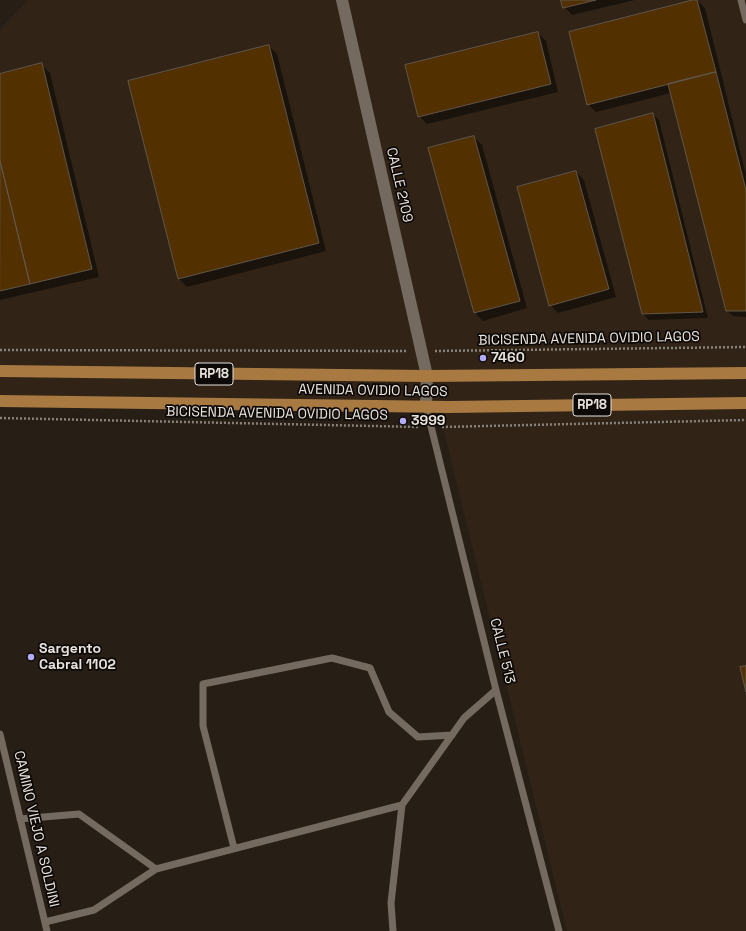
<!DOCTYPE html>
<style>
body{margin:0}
canvas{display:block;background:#271e16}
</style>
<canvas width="746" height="931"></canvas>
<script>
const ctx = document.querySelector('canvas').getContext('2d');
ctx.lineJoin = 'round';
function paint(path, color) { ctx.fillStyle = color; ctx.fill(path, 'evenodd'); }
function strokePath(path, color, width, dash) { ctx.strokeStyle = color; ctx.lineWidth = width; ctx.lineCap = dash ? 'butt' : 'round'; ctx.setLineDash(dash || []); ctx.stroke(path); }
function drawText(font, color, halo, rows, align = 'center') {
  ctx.font = font + ' "Space Grotesk",sans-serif'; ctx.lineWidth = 3.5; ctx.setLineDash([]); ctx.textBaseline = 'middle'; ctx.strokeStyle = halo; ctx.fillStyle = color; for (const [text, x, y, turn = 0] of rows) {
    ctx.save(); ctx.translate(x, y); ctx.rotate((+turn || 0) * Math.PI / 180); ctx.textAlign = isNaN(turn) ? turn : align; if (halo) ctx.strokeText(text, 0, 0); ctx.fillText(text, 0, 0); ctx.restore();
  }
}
paint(new Path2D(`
 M 28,0 L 746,0 L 746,931 L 567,931 L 438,407 L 0,401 L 0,29 Z`), '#312417');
paint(new Path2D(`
 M 562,0 L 635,0 L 572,15 L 564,7 Z
 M 697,0 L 705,8 L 746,175 L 746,317 L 733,316 L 726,310 L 671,93 L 596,112 L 588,104 Z
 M 538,33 L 546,41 L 558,92 L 427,124 L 419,116 Z
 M 269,46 L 277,54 L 326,251 L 187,287 L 179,279 Z
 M 42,65 L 50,73 L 99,277 L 0,300 L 0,75 Z
 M 653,114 L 659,120 L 708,318 L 649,320 L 643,314 Z
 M 474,137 L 482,145 L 527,308 L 483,321 L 475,313 L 429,149 Z
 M 576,172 L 584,180 L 616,297 L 558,313 L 550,305 Z`), '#0007');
const building = new Path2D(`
 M 561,0 L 596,0 L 563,8 Z
 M 693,0 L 697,0 L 716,72 L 587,105 L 569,32 Z
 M 538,32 L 551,84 L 418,117 L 405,65 Z
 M 269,45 L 319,243 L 178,279 L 128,81 Z
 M 42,63 L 92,269 L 30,284 L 0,161 L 0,74 Z
 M 716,72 L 746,190 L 746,311 L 726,311 L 668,84 Z
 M 653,113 L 703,312 L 642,314 L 595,129 Z
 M 474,136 L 520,301 L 474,313 L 428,148 Z
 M 0,161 L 30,284 L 0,291 Z
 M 576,171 L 609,289 L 549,306 L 517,187 Z
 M 746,666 L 746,692 L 740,667 Z`);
paint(building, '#523000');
strokePath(building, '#60564c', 1);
strokePath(new Path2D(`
 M 0,350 L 408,351
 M 435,351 L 746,347
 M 0,418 L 419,427
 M 442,427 L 746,420`), '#89827b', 2.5, [2, 2]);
strokePath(new Path2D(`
 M 741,0 L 746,20
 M 426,406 L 496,690 L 559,931
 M 0,734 L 47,931
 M 20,819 L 79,814 L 156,869 L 402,805 L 464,718 L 496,690
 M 234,848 L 203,726 L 203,684 L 332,658 L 370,668 L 389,712 L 418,737 L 452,735
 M 45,922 L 94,910 L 156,869
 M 393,931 L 391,903 L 402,805`), '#746a60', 7);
strokePath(new Path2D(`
 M 342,0 L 427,376 L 426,406`), '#746a60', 12);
strokePath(new Path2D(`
 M 0,371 L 427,376 L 746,373
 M 0,401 L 449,407 L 746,403`), '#a87a42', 12);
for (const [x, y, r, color] of [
 [483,358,4,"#b2adf9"],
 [403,421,4,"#b2adf9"],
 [31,657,4,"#b2adf9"]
]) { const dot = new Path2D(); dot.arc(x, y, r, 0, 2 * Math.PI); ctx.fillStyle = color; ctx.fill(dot); strokePath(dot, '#0d0906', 1.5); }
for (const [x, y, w] of [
 [214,374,38],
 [592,405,38]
]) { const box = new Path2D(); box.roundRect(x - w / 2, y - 11, w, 22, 3); ctx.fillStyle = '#0d0906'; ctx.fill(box); strokePath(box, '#e8e2dd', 1); }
drawText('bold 13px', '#e8e2dd', null, [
 ["RP18",214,374],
 ["RP18",592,405]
]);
drawText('14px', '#e8e2dd', '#0d0906', [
 ["CALLE 2109",399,185,77],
 ["BICISENDA AVENIDA OVIDIO LAGOS",589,339,-1],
 ["AVENIDA OVIDIO LAGOS",373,391,1],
 ["BICISENDA AVENIDA OVIDIO LAGOS",277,414,1],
 ["CALLE 513",502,651,76],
 ["CAMINO VIEJO A SOLDINI",36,829,77]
]);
drawText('bold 14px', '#e8e2dd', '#0d0906', [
 ["7460",491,358],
 ["3999",411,421],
 ["Sargento",39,649],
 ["Cabral 1102",39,665]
], 'left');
</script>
